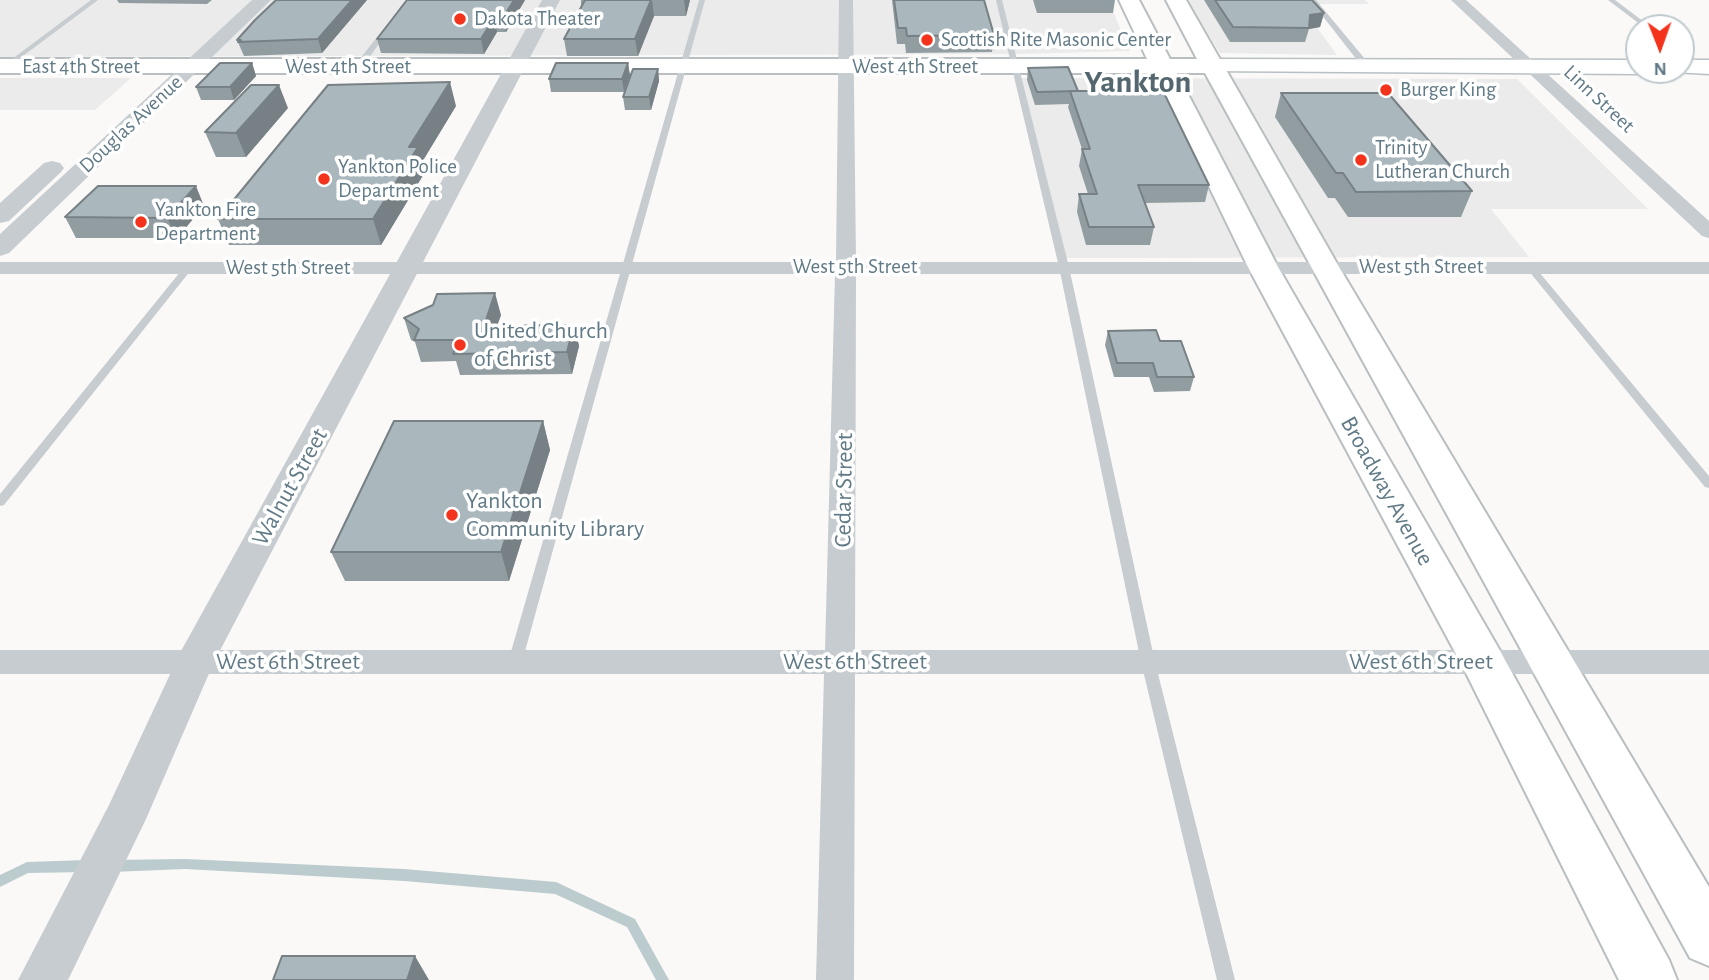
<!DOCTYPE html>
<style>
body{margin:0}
#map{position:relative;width:1709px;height:980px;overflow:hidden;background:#faf9f7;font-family:"Alegreya Sans",sans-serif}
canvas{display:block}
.north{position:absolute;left:1625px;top:14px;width:70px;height:70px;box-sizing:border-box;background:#fff;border:2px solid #c0cace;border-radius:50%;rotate:179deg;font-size:19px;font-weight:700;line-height:28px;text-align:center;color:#617a85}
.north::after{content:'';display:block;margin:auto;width:24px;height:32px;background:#f4331c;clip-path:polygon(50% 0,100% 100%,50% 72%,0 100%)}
</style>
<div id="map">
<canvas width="1709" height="980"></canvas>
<div class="north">N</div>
</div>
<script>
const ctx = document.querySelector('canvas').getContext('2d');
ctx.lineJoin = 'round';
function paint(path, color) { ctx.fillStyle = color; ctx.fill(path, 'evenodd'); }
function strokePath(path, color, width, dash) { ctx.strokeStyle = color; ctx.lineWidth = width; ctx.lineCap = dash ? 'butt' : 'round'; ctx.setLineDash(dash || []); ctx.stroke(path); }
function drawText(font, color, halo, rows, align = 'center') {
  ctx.font = font + ' "Alegreya Sans",sans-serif'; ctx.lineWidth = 7; ctx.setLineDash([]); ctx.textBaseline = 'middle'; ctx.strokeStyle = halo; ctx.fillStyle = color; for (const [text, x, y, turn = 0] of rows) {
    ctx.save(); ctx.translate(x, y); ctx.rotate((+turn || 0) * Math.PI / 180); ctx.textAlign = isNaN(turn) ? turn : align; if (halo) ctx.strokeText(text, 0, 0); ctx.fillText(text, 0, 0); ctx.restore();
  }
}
paint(new Path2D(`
 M 0,0 L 1108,0 L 1130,51 L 1020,54 L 0,57 Z
 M 1186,0 L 1365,0 L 1369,4 L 1300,4 L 1337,55 L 1220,53 Z
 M 0,78 L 131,78 L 95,110 L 0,110 Z
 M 1014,78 L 1517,79 L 1648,209 L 1491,209 L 1529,257 L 1059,258 Z`), '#eaebea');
paint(new Path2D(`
 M 185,859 L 404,869 L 556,882 L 635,919 L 669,980 L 656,980 L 627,927 L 555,894 L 404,881 L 185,869 L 112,872 L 108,870 L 106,866 L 108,862 L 112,860 Z
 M 87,860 L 91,862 L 93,866 L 91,870 L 87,872 L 28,873 L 0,887 L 0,875 L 27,862 Z`), '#bcccce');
const secondary = new Path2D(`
 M 1214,59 L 1639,60 L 1639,70 L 1648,70 L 1639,74 L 1206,71 L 1203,66 L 1206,61 Z
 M 1681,60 L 1709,60 L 1709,74 L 1673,72 L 1681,70 Z`);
const trunk = new Path2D(`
 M 1119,0 L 1139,0 L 1170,59 L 1197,59 L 1166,0 L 1186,0 L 1339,267 L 1709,887 L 1709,966 L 1690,958 L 1205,73 L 1177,73 L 1278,267 L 1499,649 L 1669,960 L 1677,980 L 1619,980 L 1463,667 L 1248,267 L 1154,73 L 0,73 L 0,59 L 1147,59 Z`);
strokePath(secondary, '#b8c0c4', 3);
strokePath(trunk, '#b9bec1', 4);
paint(new Path2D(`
 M 91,0 L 98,0 L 0,73 L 0,68 Z
 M 699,0 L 705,0 L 522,662 L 520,666 L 515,668 L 510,666 L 508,662 Z
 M 996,0 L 1002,0 L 1069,267 L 1155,662 L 1235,980 L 1217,980 L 1141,662 L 1059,267 Z
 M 1310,0 L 1316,0 L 1370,65 L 1370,69 L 1364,69 Z
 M 1608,0 L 1615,0 L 1652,28 L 1645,28 Z
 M 385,27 L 390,28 L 361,69 L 355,69 L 355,65 Z
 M 1681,49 L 1709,68 L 1709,74 L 1681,54 Z
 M 188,265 L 191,266 L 191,270 L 4,505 L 0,506 L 0,494 L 185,266 Z
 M 1531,265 L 1534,266 L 1709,476 L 1709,488 L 1705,487 L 1528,270 L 1528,266 Z`), '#c6cccf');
paint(new Path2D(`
 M 839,0 L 853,0 L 856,262 L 1709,262 L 1709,274 L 856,274 L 855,650 L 1709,650 L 1709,674 L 855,674 L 854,980 L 816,980 L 824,674 L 0,674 L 0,650 L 825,650 L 835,274 L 0,274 L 0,262 L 836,262 Z
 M 1451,0 L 1466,0 L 1709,221 L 1709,238 L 1702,236 Z`), '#c6cccf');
paint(new Path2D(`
 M 252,0 L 271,0 L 9,253 L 0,256 L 0,234 Z
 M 542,0 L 560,0 L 214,662 L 146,819 L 68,980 L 18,980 L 109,805 L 181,651 Z
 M 52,161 L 60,163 L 64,168 L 60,173 L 9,221 L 0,223 L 0,203 L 44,163 Z`), '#c6cccf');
paint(secondary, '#fff');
paint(trunk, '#fff');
paint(new Path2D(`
 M 117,0 L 212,0 L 207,4 L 119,3 Z
 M 276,0 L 367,0 L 322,53 L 244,56 L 237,40 Z
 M 525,0 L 506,32 L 497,32 L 484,54 L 381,53 L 377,39 Z
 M 581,0 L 690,0 L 686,16 L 654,16 L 638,56 L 567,56 L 564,39 L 581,6 Z
 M 892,0 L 984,0 L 994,35 L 992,52 L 906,53 L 905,44 L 897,44 Z
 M 1033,0 L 1115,0 L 1113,13 L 1037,13 Z
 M 1204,0 L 1312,0 L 1324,13 L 1320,27 L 1309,29 L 1305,42 L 1230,42 Z
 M 252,63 L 256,76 L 234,100 L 201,100 L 196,87 Z
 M 628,63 L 630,76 L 624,92 L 551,92 L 549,79 Z
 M 1028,68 L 1078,91 L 1209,185 L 1205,202 L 1145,203 L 1154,227 L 1150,245 L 1086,245 L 1077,212 L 1079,194 L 1088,194 L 1079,166 L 1082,149 L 1068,107 L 1069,104 L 1035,105 L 1027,80 Z
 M 658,69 L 659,81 L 651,110 L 625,110 L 623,97 Z
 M 1281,93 L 1472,191 L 1461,217 L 1348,217 L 1335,198 L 1328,198 L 1275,117 Z
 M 456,106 L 422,162 L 425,172 L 381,245 L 229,245 L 218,219 Z
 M 288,108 L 246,157 L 216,157 L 205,132 Z
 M 204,206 L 177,238 L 76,238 L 65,217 Z
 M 501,315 L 497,326 L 574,325 L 579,346 L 572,374 L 460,375 L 456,361 L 421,362 L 415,342 L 411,340 L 404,318 Z
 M 1108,331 L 1160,341 L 1194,377 L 1190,391 L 1154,392 L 1149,377 L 1114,377 L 1105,345 Z
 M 543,421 L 550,450 L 509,581 L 345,581 L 331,552 Z`), '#929da2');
paint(new Path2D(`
 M 352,0 L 367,0 L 322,53 L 318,39 Z
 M 514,0 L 525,0 L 506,32 L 503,18 Z
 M 652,0 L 654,16 L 638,56 L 635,39 Z
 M 684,0 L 690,0 L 686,16 Z
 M 1324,13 L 1320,27 L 1309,29 L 1310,15 Z
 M 494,18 L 497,32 L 484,54 L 481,39 Z
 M 252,63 L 256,76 L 234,100 L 230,87 Z
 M 628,63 L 630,76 L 624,92 L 622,79 Z
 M 658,69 L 659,81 L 651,110 L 649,97 Z
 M 450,82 L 456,106 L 422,162 L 425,172 L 381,245 L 373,219 L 409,147 Z
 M 279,85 L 288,108 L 246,157 L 236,133 Z
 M 196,186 L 204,206 L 177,238 L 167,218 Z
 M 495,293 L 501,315 L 489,347 L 484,326 Z
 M 574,325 L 579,346 L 572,374 L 567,352 Z
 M 543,421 L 550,450 L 509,581 L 501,552 Z
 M 415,956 L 429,980 L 407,980 Z`), '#778084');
const building = new Path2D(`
 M 276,0 L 352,0 L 318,39 L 238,42 L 241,40 L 237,40 L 255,20 Z
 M 407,0 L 514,0 L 503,18 L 494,18 L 481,39 L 377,39 Z
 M 585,0 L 651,0 L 635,39 L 564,39 Z
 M 894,0 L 984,0 L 994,35 L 907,36 L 906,28 L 898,28 Z
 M 1215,0 L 1312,0 L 1324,13 L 1310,15 L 1309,28 L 1233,27 Z
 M 220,63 L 252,63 L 230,87 L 196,87 Z
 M 556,63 L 628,63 L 622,79 L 549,79 Z
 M 1068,67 L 1078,91 L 1037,92 L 1028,68 Z
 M 633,69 L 658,69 L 649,97 L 623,97 Z
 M 450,82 L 409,147 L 418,147 L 373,219 L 218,219 L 328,85 Z
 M 251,85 L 279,85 L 236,133 L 205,132 Z
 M 1070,91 L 1163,91 L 1209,185 L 1138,185 L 1154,227 L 1089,227 L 1079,194 L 1097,194 L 1082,149 L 1090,149 Z
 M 1281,93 L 1388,93 L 1472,191 L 1356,192 L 1343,173 L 1336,173 Z
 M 98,186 L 196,186 L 167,218 L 65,217 Z
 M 495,293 L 484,326 L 574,325 L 567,352 L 453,354 L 459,340 L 414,340 L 419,329 L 404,318 L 433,305 L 437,294 Z
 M 1156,330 L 1160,341 L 1181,341 L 1194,377 L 1157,377 L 1153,363 L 1117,363 L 1108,331 Z
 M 394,421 L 543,421 L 501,552 L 331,552 Z
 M 282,956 L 415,956 L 407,980 L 273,980 Z`);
paint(building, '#aab7bc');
strokePath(building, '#778084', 2);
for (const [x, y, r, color] of [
 [460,19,7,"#f4331c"],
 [927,40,7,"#f4331c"],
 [1386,90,7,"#f4331c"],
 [1361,160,7,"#f4331c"],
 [324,179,7,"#f4331c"],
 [141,222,7,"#f4331c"],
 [460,345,7,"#f4331c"],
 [452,515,7,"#f4331c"]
]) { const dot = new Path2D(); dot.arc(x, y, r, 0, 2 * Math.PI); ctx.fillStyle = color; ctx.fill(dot); strokePath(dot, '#fff', 2.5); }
drawText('21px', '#617a85', '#fff', [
 ["Dakota Theater",474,19],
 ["Scottish Rite Masonic Center",941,40],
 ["Burger King",1400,90],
 ["Trinity",1375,148],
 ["Lutheran Church",1375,172],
 ["Yankton Police",338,167],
 ["Department",338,191],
 ["Yankton Fire",155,210],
 ["Department",155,234]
], 'left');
drawText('21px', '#617a85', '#fff', [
 ["East 4th Street",81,67],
 ["West 4th Street",348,67],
 ["West 4th Street",915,67],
 ["Linn Street",1599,99,43],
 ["Douglas Avenue",131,124,-43],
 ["West 5th Street",855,267],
 ["West 5th Street",1421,267],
 ["West 5th Street",288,268]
]);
drawText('24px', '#617a85', '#fff', [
 ["United Church",474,331],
 ["of Christ",474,359],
 ["Yankton",466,501],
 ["Community Library",466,529]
], 'left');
drawText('24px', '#617a85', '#fff', [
 ["Walnut Street",290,487,-61],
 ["Cedar Street",844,490,-89],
 ["Broadway Avenue",1387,491,61],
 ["West 6th Street",288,662],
 ["West 6th Street",855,662],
 ["West 6th Street",1421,662]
]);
drawText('bold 32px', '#54676f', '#fff', [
 ["Yankton",1138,82]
]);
</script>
